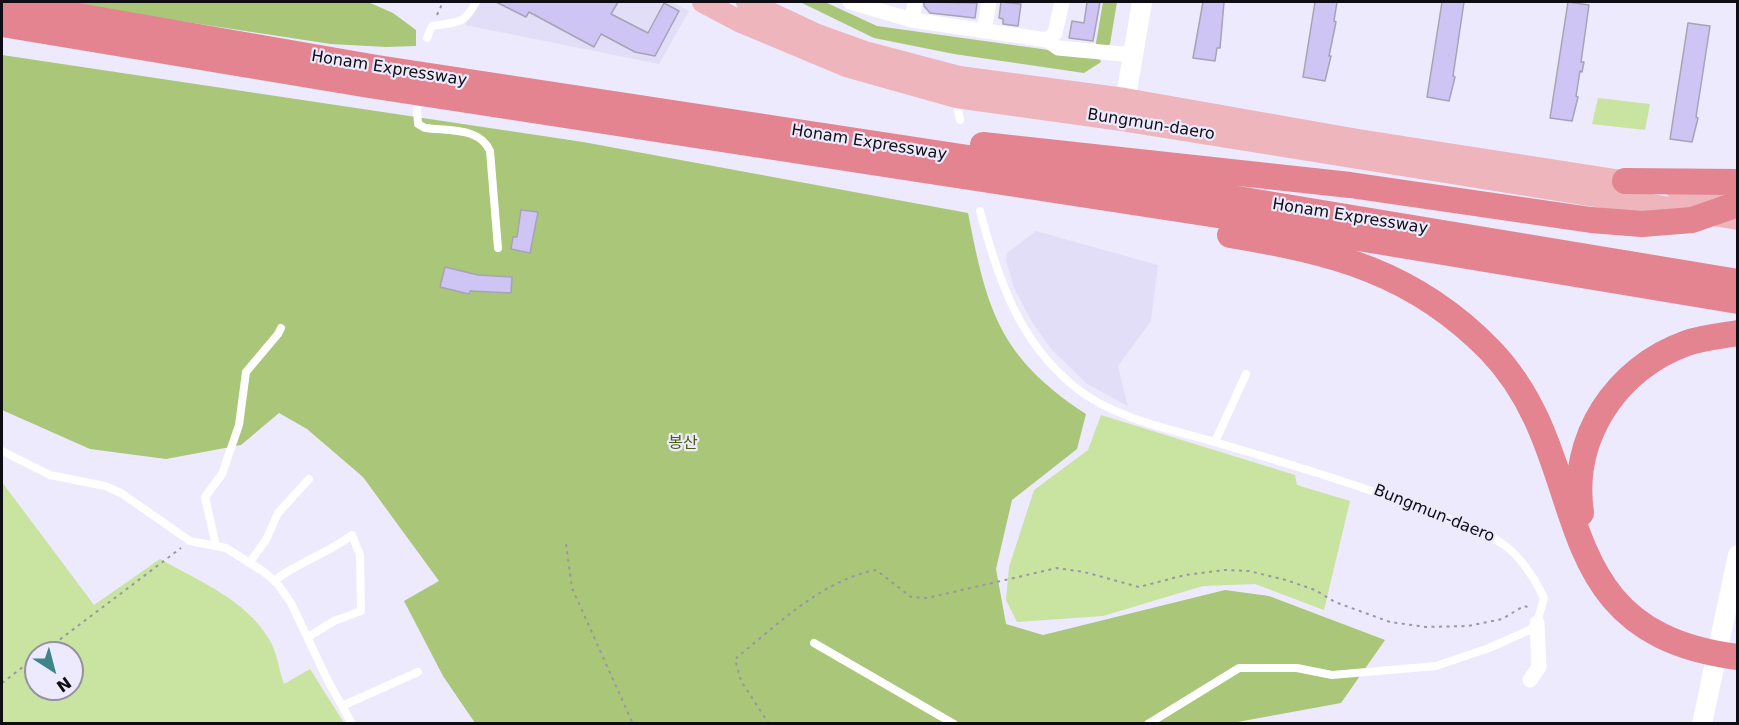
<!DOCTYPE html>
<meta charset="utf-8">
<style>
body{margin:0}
#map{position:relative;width:1739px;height:725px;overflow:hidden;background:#edeafd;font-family:"DejaVu Sans",sans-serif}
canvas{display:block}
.frame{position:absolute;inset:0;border:3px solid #0e0d13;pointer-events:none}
.north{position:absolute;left:24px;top:641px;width:60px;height:60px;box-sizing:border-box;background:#edeafd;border:2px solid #94929f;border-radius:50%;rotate:144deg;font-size:16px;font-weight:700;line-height:24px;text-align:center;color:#0e0d13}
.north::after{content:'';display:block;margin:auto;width:21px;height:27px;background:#3d8589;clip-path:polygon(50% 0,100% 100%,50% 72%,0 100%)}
</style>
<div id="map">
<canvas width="1739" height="725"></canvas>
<div class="frame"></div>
<div class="north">N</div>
</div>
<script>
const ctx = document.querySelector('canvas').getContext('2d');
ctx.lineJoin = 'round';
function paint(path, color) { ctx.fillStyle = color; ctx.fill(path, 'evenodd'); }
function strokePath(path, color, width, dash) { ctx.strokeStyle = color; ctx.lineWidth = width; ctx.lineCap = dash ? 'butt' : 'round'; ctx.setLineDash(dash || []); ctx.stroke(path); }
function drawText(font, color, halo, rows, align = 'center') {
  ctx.font = font + ' "DejaVu Sans","Noto Sans KR",sans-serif'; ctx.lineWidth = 4.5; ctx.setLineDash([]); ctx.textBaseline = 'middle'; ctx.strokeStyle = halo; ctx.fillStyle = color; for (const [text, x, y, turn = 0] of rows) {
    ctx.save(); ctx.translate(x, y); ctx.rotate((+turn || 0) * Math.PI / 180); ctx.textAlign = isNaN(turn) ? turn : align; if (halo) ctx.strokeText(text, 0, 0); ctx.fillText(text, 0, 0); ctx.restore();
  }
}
paint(new Path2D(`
 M 478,2 L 672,2 L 689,11 L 659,64 L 465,25 Z
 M 1036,231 L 1158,265 L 1151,321 L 1118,366 L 1128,406 L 1087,384 L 1051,349 L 1032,322 L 1014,288 L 1006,260 L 1007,253 Z`), '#e3def8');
paint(new Path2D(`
 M 1598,98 L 1650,104 L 1645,130 L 1592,124 Z
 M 1101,415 L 1295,475 L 1297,485 L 1350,501 L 1324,610 L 1255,584 L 1203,586 L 1103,616 L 1017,622 L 1006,600 L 1009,567 L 1034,490 L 1088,450 Z
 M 2,482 L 94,605 L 160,559 C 199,581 246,600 269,639 C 277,652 279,670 284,684 L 310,669 L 344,723 L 2,723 ZM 36,653 L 72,653 L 72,689 L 36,689 Z`), '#c9e3a0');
paint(new Path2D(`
 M 55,2 L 368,2 L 393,13 L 416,30 L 416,46 L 386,47 L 331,44 Z
 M 800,2 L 825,2 L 877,26 L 1099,57 L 1101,62 L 1084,73 L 954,54 L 874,38 Z
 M 1103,2 L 1117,2 L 1110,44 L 1103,49 L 1095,49 Z
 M 2,55 L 583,142 L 968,213 C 987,310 999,357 1086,414 L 1077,449 L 1012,500 L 996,569 L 1006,624 L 1043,635 L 1225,590 L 1269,596 L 1385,640 L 1341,703 L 1232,723 L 475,723 L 443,676 L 404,601 L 439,581 L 363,477 L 307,429 L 279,413 L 241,445 L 166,459 L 90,449 L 2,410 Z`), '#a9c679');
const building = new Path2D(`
 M 496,2 L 618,2 L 611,14 L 648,33 L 664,3 L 679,11 L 655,56 L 635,52 L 601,34 L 594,47 L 529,12 L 526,17 Z
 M 924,2 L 977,3 L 975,18 L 930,13 L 924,6 Z
 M 1001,2 L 1021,4 L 1018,26 L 1003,24 L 1003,19 L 999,18 Z
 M 1087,2 L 1100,2 L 1093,41 L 1069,38 L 1072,21 L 1084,23 Z
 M 1203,2 L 1224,2 L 1220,48 L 1217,48 L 1215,61 L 1193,58 Z
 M 1315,2 L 1337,2 L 1334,21 L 1336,22 L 1329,56 L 1331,56 L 1325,81 L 1303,77 Z
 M 1442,2 L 1464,2 L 1453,76 L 1455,77 L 1449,101 L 1427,97 Z
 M 1568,2 L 1589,5 L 1581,62 L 1584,62 L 1582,72 L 1580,71 L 1576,96 L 1578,97 L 1572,121 L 1550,118 Z
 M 1688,23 L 1710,26 L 1696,117 L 1698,118 L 1692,142 L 1670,139 Z
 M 521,210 L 538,212 L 530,253 L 511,249 L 513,237 L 517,237 Z
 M 445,267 L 478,275 L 512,277 L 511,293 L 470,291 L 469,294 L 440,287 Z`);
paint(building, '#cfc5f4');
strokePath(building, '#a6a3b5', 1.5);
strokePath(new Path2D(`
 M 437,15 L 443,2
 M 566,544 L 572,588 L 633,724
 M 42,653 L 181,548
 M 2,683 L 36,657
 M 769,724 L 741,681 L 735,659 C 777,625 822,580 876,570 L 911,597 L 927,598 L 1057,568 L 1084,572 L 1139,587 L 1185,575 L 1225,570 L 1249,571 L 1286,580 L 1315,590 L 1335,602 L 1390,622 L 1426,627 L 1468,626 L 1502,619 L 1524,606 L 1532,608`), '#9997a5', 2, [3, 4.5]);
strokePath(new Path2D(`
 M 427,38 L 432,26 C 457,22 464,25 476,2
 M 956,99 L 960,120
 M 417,108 L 418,124 L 425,128 C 448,131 480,127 490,151 L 498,248
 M 980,211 C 998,279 1019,342 1075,387 C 1114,419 1171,429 1218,443 C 1289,464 1360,485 1429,512 C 1488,535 1514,536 1544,598 L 1537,623 L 1532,629 L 1489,648 L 1436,666 L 1332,675 L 1297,668 L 1239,668 L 1148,724
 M 1215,442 L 1246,374
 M 2,451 L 50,475 L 105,486 L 121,493 L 190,541 L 226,548 L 264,572 L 277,583 L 291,603 L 328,681 L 352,724
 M 216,546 L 205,497 L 222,474 L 239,425 L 246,372 L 278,334 L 281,328
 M 250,562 L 266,540 L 278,513 L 309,479
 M 274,581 C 298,562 327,554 352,535 L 360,555 L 361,611 L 334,621 L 308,637
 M 814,643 L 954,724
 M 342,706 L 418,672`), '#fff', 8);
strokePath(new Path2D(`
 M 850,2 L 912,20 L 1047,40 L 1058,48 L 1133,55
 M 912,20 L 915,2
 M 984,31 L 989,2
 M 1047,40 L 1055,33 L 1062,2
 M 1530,680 L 1539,667 L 1537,623`), '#fff', 15);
strokePath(new Path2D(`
 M 1123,114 L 1142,2
 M 1702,724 L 1738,555`), '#fff', 20);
strokePath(new Path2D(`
 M 703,2 L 739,21 L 849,67 L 956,97 L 1122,120 L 1738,219
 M 747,2 L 815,34 L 868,53 L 959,77 L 1125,99 L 1358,140 L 1641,184
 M 1677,189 L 1738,199`), '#eeb5bc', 22);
strokePath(new Path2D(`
 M 2,3 L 377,68 L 1244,200 L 1738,282
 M 2,24 L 369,85 L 1250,220 L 1738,301
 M 983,145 L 1350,185 L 1591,220 L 1642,224 L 1692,220 L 1738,204
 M 1625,181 L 1738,182
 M 1230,235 C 1333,252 1414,272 1490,350 C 1599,463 1535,632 1738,657
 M 1581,513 C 1570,438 1616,368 1687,343 C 1703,337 1721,336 1738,333`), '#e38490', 26);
drawText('16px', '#0e0d13', '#edeafd', [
 ["Honam Expressway",389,69,9],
 ["Bungmun-daero",1151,125,9],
 ["Honam Expressway",869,143,9],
 ["Honam Expressway",1350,217,9],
 ["Bungmun-daero",1434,514,22]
]);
drawText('16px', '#476009', '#edeafd', [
 ["봉산",683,444]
]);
</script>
